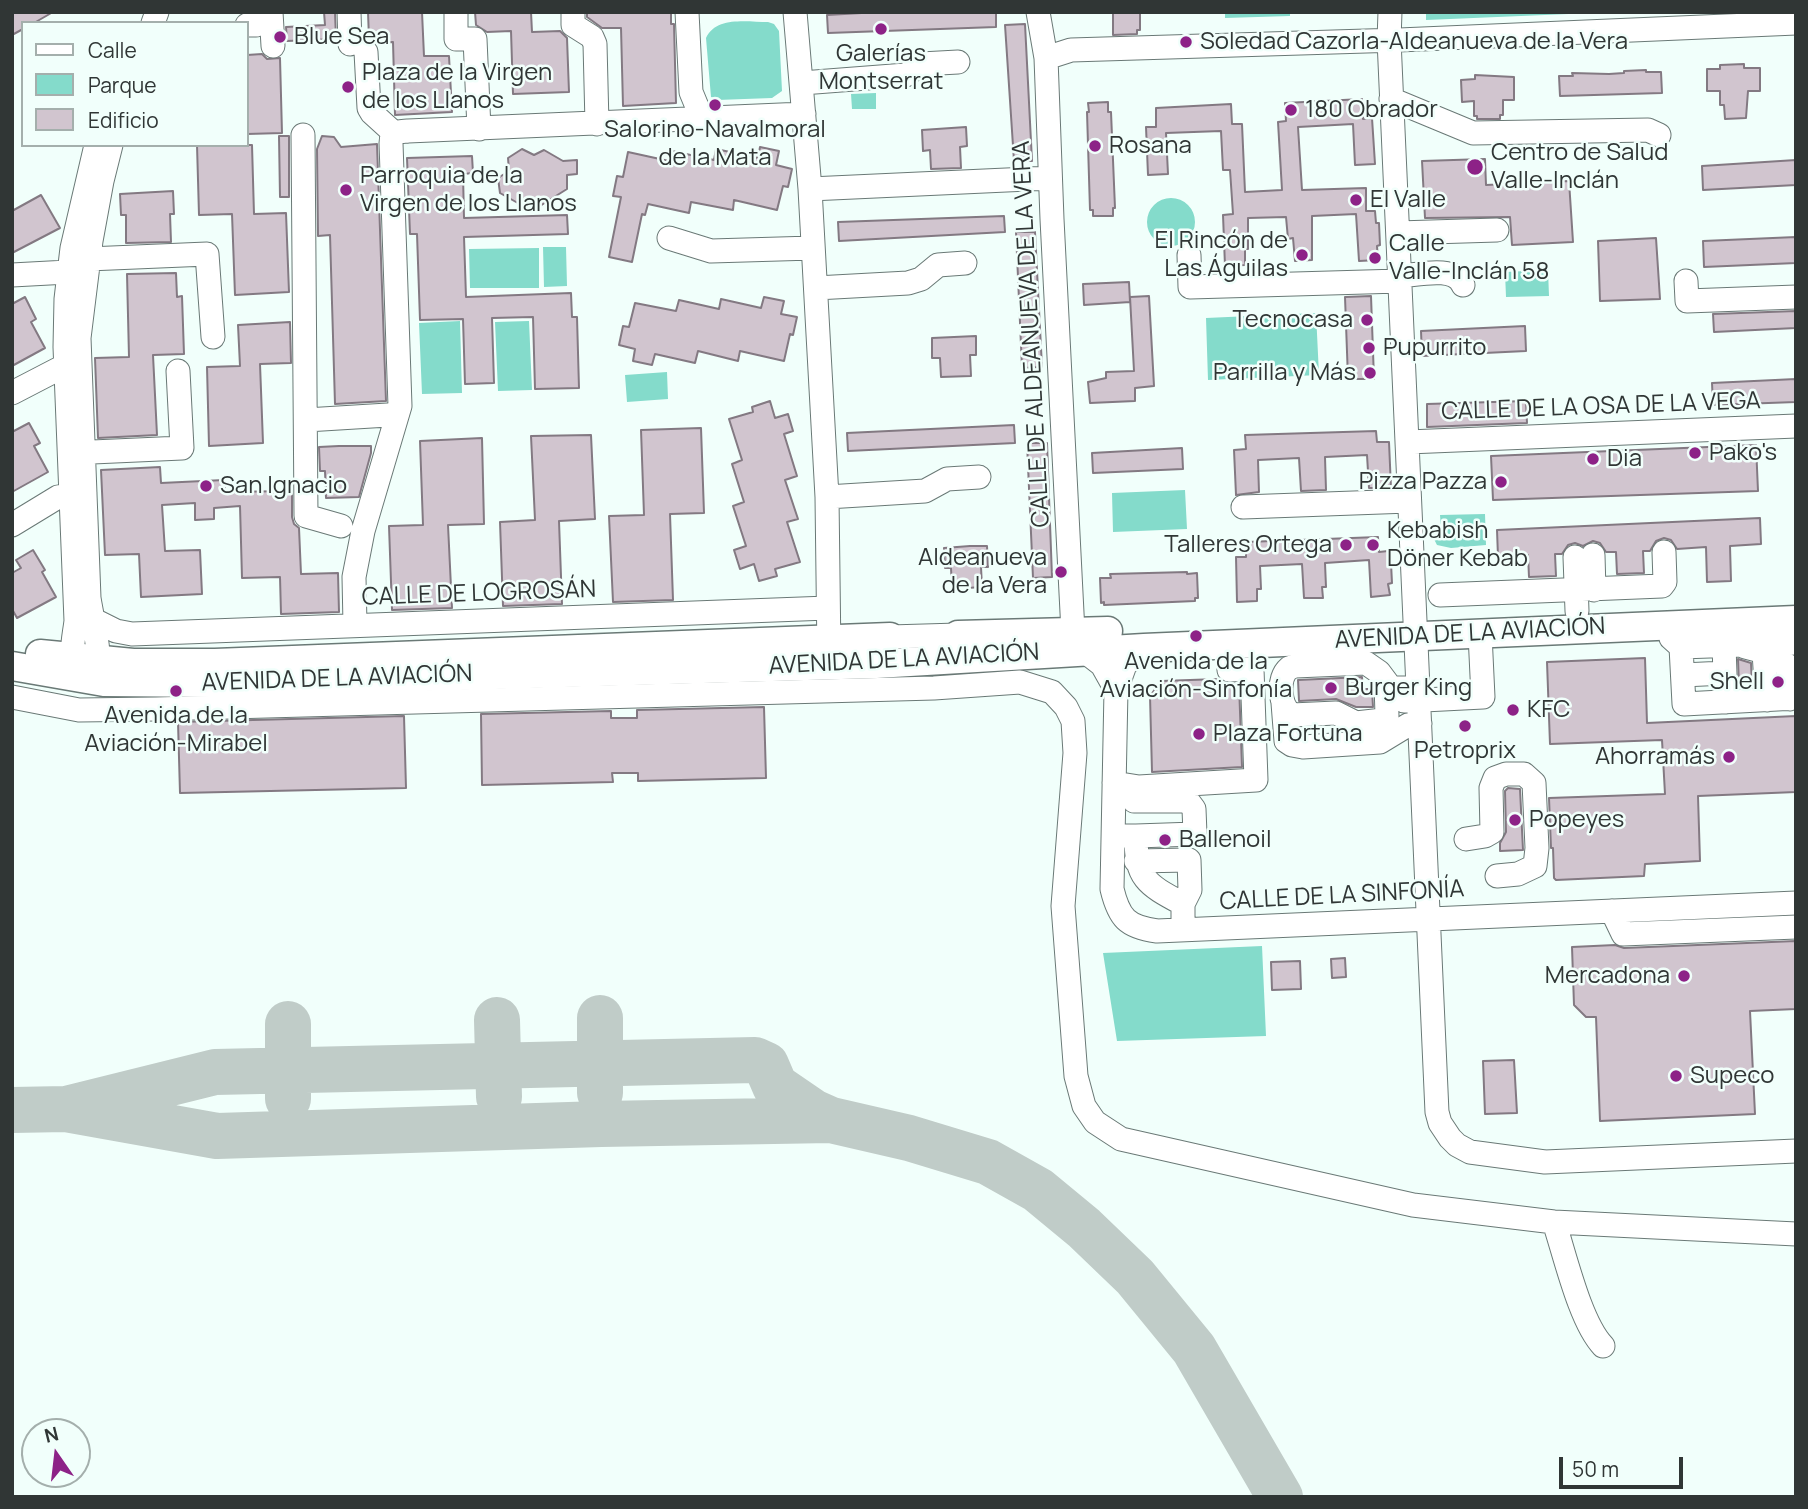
<!DOCTYPE html>
<meta charset="utf-8">
<style>
body{margin:0}
#map{position:relative;width:1808px;height:1509px;overflow:hidden;background:#f1fffb;font-family:Manrope,sans-serif}
canvas{display:block}
.frame{position:absolute;inset:0;border:14px solid #303635;pointer-events:none}
.legend{position:absolute;left:21px;top:21px;width:228px;height:126px;box-sizing:border-box;background:#f1fffb;border:2px solid #a4afac;margin:0;padding:9px 12px;list-style:none;font-size:21px;color:#303635}
.legend li{display:flex;align-items:center;gap:14px;height:35px}
.legend b{width:35px;border:2px solid #a4afac}
.north{position:absolute;left:21px;top:1418px;width:70px;height:70px;box-sizing:border-box;background:#f1fffb;border:2px solid #a4afac;border-radius:50%;rotate:346deg;font-size:19px;font-weight:700;line-height:28px;text-align:center;color:#303635}
.north::after{content:'';display:block;margin:auto;width:24px;height:32px;background:#8d2287;clip-path:polygon(50% 0,100% 100%,50% 72%,0 100%)}
.scale{position:absolute;left:1559px;top:1457px;width:124px;height:32px;box-sizing:border-box;border:4px solid #303635;border-top:0;padding-left:9px;font-size:21px;line-height:24px;white-space:nowrap;color:#303635;-webkit-text-stroke:5px #f1fffb;paint-order:stroke}
</style>
<div id="map">
<canvas width="1808" height="1509"></canvas>
<div class="frame"></div>
<ul class="legend">
<li><b style="height:9px;background:#fff"></b>Calle</li>
<li><b style="height:19px;background:#84dbcb"></b>Parque</li>
<li><b style="height:19px;background:#d1c5cf"></b>Edificio</li>
</ul>
<div class="north">N</div>
<div class="scale">50 m</div>
</div>
<script>
const ctx = document.querySelector('canvas').getContext('2d');
ctx.lineJoin = 'round';
function paint(path, color) { ctx.fillStyle = color; ctx.fill(path, 'evenodd'); }
function strokePath(path, color, width, dash) { ctx.strokeStyle = color; ctx.lineWidth = width; ctx.lineCap = dash ? 'butt' : 'round'; ctx.setLineDash(dash || []); ctx.stroke(path); }
function drawText(font, color, halo, rows, align = 'center') {
  ctx.font = font + ' Manrope,sans-serif'; ctx.lineWidth = 5; ctx.setLineDash([]); ctx.textBaseline = 'middle'; ctx.strokeStyle = halo; ctx.fillStyle = color; for (const [text, x, y, turn = 0] of rows) {
    ctx.save(); ctx.translate(x, y); ctx.rotate((+turn || 0) * Math.PI / 180); ctx.textAlign = isNaN(turn) ? turn : align; if (halo) ctx.strokeText(text, 0, 0); ctx.fillText(text, 0, 0); ctx.restore();
  }
}
paint(new Path2D(`
 M 1225,12 L 1290,12 L 1290,16 L 1225,18 Z
 M 1426,12 L 1616,12 L 1426,20 Z
 M 768,22 L 774,24 L 779,31 L 782,91 L 772,98 L 717,100 L 711,97 L 706,38 C 716,16 747,22 768,22 Z
 M 876,93 L 876,109 L 852,109 L 851,94 Z
 M1147 222a24 24 0 1 1 48 0a24 24 0 1 1-48 0Z
 M 543,247 L 566,247 L 567,286 L 544,287 Z
 M 539,248 L 539,288 L 470,288 L 469,249 Z
 M 1548,270 L 1549,296 L 1506,297 L 1505,272 Z
 M 1316,313 L 1319,375 L 1208,380 L 1206,318 Z
 M 460,321 L 462,393 L 422,394 L 419,323 Z
 M 529,321 L 532,390 L 498,391 L 495,322 Z
 M 667,372 L 668,399 L 627,402 L 625,375 Z
 M 1185,490 L 1187,529 L 1113,532 L 1112,493 Z
 M 1485,514 L 1486,545 L 1451,548 L 1437,545 L 1432,535 L 1433,527 L 1441,527 L 1440,515 Z
 M 1262,946 L 1266,1036 L 1117,1041 L 1103,953 Z`), '#84dbcb');
strokePath(new Path2D(`
 M 600,1018 L 600,1093
 M 497,1020 L 499,1097
 M 288,1099 L 288,1024
 M 66,1109 L 215,1072 L 755,1060 L 766,1065 L 775,1086 L 813,1112 L 831,1120 L 909,1138 L 988,1162 L 1038,1190 L 1084,1228 L 1135,1277 L 1194,1349 L 1280,1497
 M 12,1110 L 66,1109 L 217,1136 L 601,1124 L 831,1120`), '#c0ccc8', 46);
const building = new Path2D(`
 M 12,12 L 53,12 L 34,23 L 23,23 L 23,29 L 12,35 Z
 M 324,12 L 335,12 L 336,39 L 287,41 L 286,27 L 325,25 Z
 M 368,12 L 422,12 L 424,56 L 449,56 L 452,112 L 395,115 L 393,42 L 376,43 L 369,39 Z
 M 475,12 L 531,12 L 532,32 L 560,31 L 567,38 L 569,92 L 513,94 L 511,31 L 487,32 L 476,25 Z
 M 587,12 L 671,12 L 671,24 L 674,24 L 676,103 L 623,106 L 621,28 L 602,28 L 587,17 Z
 M 879,12 L 996,12 L 996,27 L 828,33 L 827,15 Z
 M 1113,12 L 1140,12 L 1140,30 L 1137,30 L 1137,34 L 1113,35 Z
 M 1025,24 L 1032,161 L 1014,161 L 1005,25 Z
 M 262,54 L 267,59 L 280,58 L 282,133 L 247,134 L 247,55 Z
 M 1744,64 L 1744,68 L 1760,68 L 1760,91 L 1748,91 L 1746,118 L 1725,119 L 1724,105 L 1720,105 L 1720,91 L 1707,91 L 1707,69 L 1720,69 L 1720,65 Z
 M 1646,70 L 1646,72 L 1661,72 L 1662,93 L 1560,96 L 1559,76 L 1573,76 L 1572,73 L 1609,74 L 1624,73 L 1624,71 Z
 M 1475,75 L 1514,77 L 1514,100 L 1503,100 L 1503,115 L 1500,115 L 1500,119 L 1477,119 L 1477,116 L 1474,116 L 1474,101 L 1462,102 L 1461,80 L 1475,79 Z
 M 1362,99 L 1363,119 L 1372,118 L 1375,164 L 1355,165 L 1353,124 L 1298,127 L 1302,190 L 1366,188 L 1366,211 L 1375,211 L 1376,223 L 1379,223 L 1380,245 L 1377,246 L 1378,260 L 1359,261 L 1356,214 L 1312,216 L 1312,260 L 1295,261 L 1293,238 L 1288,239 L 1286,217 L 1248,218 L 1248,249 L 1245,249 L 1245,265 L 1225,266 L 1223,215 L 1233,214 L 1230,170 L 1223,170 L 1221,131 L 1166,133 L 1168,174 L 1148,175 L 1146,127 L 1156,127 L 1156,108 L 1231,104 L 1232,124 L 1242,124 L 1245,192 L 1282,190 L 1278,122 L 1286,121 L 1285,103 Z
 M 1108,102 L 1108,112 L 1111,112 L 1115,208 L 1113,208 L 1113,216 L 1093,216 L 1093,210 L 1090,210 L 1087,112 L 1089,112 L 1088,103 Z
 M 966,127 L 967,146 L 960,147 L 961,168 L 931,169 L 930,150 L 923,151 L 922,130 Z
 M 279,136 L 289,136 L 289,197 L 280,197 Z
 M 322,136 L 334,137 L 341,147 L 377,144 L 386,401 L 335,404 L 330,235 L 318,236 L 317,149 Z
 M 197,145 L 252,145 L 254,214 L 286,213 L 289,292 L 235,295 L 232,214 L 199,215 Z
 M 760,147 L 779,151 L 776,165 L 792,169 L 788,187 L 783,186 L 777,210 L 734,200 L 733,210 L 691,202 L 689,213 L 648,204 L 645,215 L 642,214 L 632,262 L 609,257 L 621,197 L 613,196 L 617,176 L 623,177 L 628,152 L 669,161 L 672,151 L 714,160 L 716,149 L 758,158 Z
 M 522,149 L 534,155 L 544,150 L 563,161 L 577,160 L 577,174 L 567,175 L 567,189 L 532,211 L 500,193 L 498,178 L 509,171 L 508,158 Z
 M 472,156 L 473,173 L 463,174 L 464,218 L 567,215 L 568,234 L 464,237 L 466,297 L 571,293 L 572,317 L 577,317 L 579,388 L 535,389 L 533,317 L 492,318 L 494,383 L 465,384 L 463,319 L 420,320 L 417,234 L 410,234 L 407,158 Z
 M 1485,159 L 1486,185 L 1569,181 L 1573,242 L 1512,245 L 1510,217 L 1425,218 L 1422,161 Z
 M 1796,160 L 1796,185 L 1703,190 L 1702,166 Z
 M 173,191 L 174,214 L 170,214 L 171,242 L 126,243 L 126,215 L 121,215 L 120,194 Z
 M 41,195 L 60,228 L 12,253 L 12,211 Z
 M 1004,216 L 1005,232 L 839,241 L 838,222 Z
 M 1016,232 L 1035,232 L 1042,367 L 1022,368 Z
 M 1796,237 L 1796,263 L 1704,267 L 1703,241 Z
 M 1656,238 L 1660,299 L 1600,301 L 1598,241 Z
 M 176,273 L 177,297 L 182,296 L 184,354 L 153,355 L 157,435 L 98,438 L 95,358 L 129,357 L 127,274 Z
 M 1129,282 L 1130,302 L 1084,305 L 1083,284 Z
 M 1149,296 L 1154,386 L 1135,388 L 1135,401 L 1090,403 L 1088,382 L 1106,378 L 1106,372 L 1134,371 L 1130,297 Z
 M 1371,296 L 1374,379 L 1348,379 L 1345,297 Z
 M 25,297 L 36,319 L 31,322 L 45,348 L 12,366 L 12,304 Z
 M 764,297 L 784,301 L 781,314 L 797,317 L 793,335 L 790,334 L 784,361 L 740,351 L 738,361 L 698,351 L 695,363 L 655,354 L 652,365 L 633,361 L 635,349 L 619,345 L 623,326 L 629,327 L 635,303 L 676,311 L 679,300 L 719,309 L 721,299 L 761,308 Z
 M 1796,311 L 1796,328 L 1714,332 L 1713,314 Z
 M 290,322 L 291,363 L 260,364 L 263,443 L 209,446 L 207,367 L 240,366 L 238,325 Z
 M 1525,326 L 1526,351 L 1422,356 L 1421,331 Z
 M 976,336 L 976,355 L 970,355 L 971,376 L 941,377 L 940,358 L 932,358 L 932,338 Z
 M 1796,379 L 1796,402 L 1713,405 L 1712,383 Z
 M 770,401 L 775,418 L 788,414 L 793,431 L 784,434 L 797,476 L 785,480 L 798,519 L 787,522 L 800,562 L 775,569 L 777,576 L 759,581 L 754,564 L 740,569 L 734,550 L 746,546 L 733,506 L 744,502 L 732,464 L 742,460 L 729,419 L 753,412 L 752,407 Z
 M 1526,401 L 1527,423 L 1427,427 L 1427,404 Z
 M 29,423 L 40,443 L 34,446 L 48,472 L 12,492 L 12,432 Z
 M 1014,425 L 1015,443 L 848,451 L 847,433 Z
 M 701,428 L 704,513 L 670,514 L 673,600 L 613,602 L 609,516 L 644,515 L 641,430 Z
 M 1376,431 L 1377,442 L 1389,442 L 1391,488 L 1369,488 L 1367,455 L 1325,457 L 1326,490 L 1301,491 L 1299,458 L 1258,460 L 1259,492 L 1236,495 L 1234,450 L 1246,449 L 1245,435 Z
 M 591,435 L 595,519 L 559,521 L 562,604 L 503,606 L 500,522 L 535,520 L 531,436 Z
 M 482,438 L 484,524 L 448,525 L 452,608 L 392,610 L 389,526 L 423,525 L 420,441 Z
 M 1027,443 L 1047,443 L 1052,577 L 1033,578 Z
 M 1756,445 L 1758,491 L 1493,500 L 1491,456 Z
 M 339,446 L 371,446 L 371,453 L 359,497 L 326,498 L 325,471 L 320,471 L 319,447 Z
 M 1182,448 L 1183,469 L 1093,473 L 1092,453 Z
 M 160,467 L 161,483 L 224,480 L 225,492 L 292,491 L 292,517 L 294,524 L 299,528 L 301,574 L 338,573 L 339,612 L 281,614 L 280,577 L 242,578 L 240,506 L 214,508 L 214,519 L 195,520 L 195,503 L 162,505 L 165,551 L 200,550 L 202,594 L 141,597 L 139,554 L 105,555 L 101,470 Z
 M 1760,518 L 1761,544 L 1730,546 L 1731,581 L 1707,582 L 1706,547 L 1677,549 L 1671,540 L 1664,538 L 1656,541 L 1650,551 L 1643,551 L 1644,573 L 1617,574 L 1616,552 L 1606,552 L 1600,543 L 1593,541 L 1583,546 L 1575,543 L 1568,545 L 1562,554 L 1555,554 L 1556,576 L 1529,577 L 1528,555 L 1498,557 L 1497,530 Z
 M 1378,537 L 1379,552 L 1388,551 L 1389,564 L 1391,563 L 1392,583 L 1388,584 L 1390,595 L 1371,597 L 1369,560 L 1325,563 L 1326,587 L 1322,587 L 1323,598 L 1304,598 L 1302,564 L 1260,566 L 1261,589 L 1257,589 L 1257,601 L 1237,602 L 1236,557 L 1246,557 L 1246,542 Z
 M 970,546 L 987,546 L 988,567 L 981,567 L 982,587 L 952,589 L 951,568 L 945,568 L 944,548 Z
 M 33,550 L 45,570 L 42,572 L 56,597 L 17,618 L 12,609 L 12,573 L 21,568 L 16,560 Z
 M 1187,572 L 1187,574 L 1197,573 L 1198,598 L 1195,598 L 1195,601 L 1104,605 L 1104,602 L 1101,603 L 1100,578 L 1111,578 L 1110,574 Z
 M 1645,658 L 1647,723 L 1796,716 L 1796,792 L 1698,796 L 1700,861 L 1645,864 L 1644,876 L 1556,880 L 1554,878 L 1553,848 L 1551,848 L 1549,798 L 1665,794 L 1662,740 L 1550,744 L 1547,662 Z
 M 1738,659 L 1751,663 L 1752,686 L 1739,687 Z
 M 1362,677 L 1363,689 L 1372,689 L 1373,707 L 1356,707 L 1336,699 L 1299,701 L 1298,680 Z
 M 1219,679 L 1223,683 L 1239,684 L 1242,767 L 1152,772 L 1150,696 L 1161,681 Z
 M 764,707 L 766,778 L 638,781 L 638,773 L 612,773 L 613,782 L 482,785 L 481,714 L 611,711 L 611,718 L 637,718 L 637,710 Z
 M 404,716 L 406,788 L 180,793 L 178,722 Z
 M 1508,788 L 1520,789 L 1523,850 L 1500,851 L 1500,843 L 1506,832 L 1505,791 Z
 M 1796,941 L 1796,1009 L 1750,1011 L 1755,1114 L 1600,1121 L 1596,1017 L 1586,1017 L 1574,1005 L 1572,947 L 1615,945 L 1624,948 Z
 M 1345,958 L 1346,977 L 1332,978 L 1331,959 Z
 M 1300,961 L 1301,989 L 1272,990 L 1271,962 Z
 M 1514,1060 L 1517,1113 L 1485,1114 L 1483,1061 Z`);
paint(building, '#d1c5cf');
strokePath(building, '#837982', 2);
const minor = new Path2D(`
 M 271,12 L 273,46
 M 349,12 L 350,44
 M 456,12 L 456,39 L 475,39 L 479,129
 M 573,12 L 573,25 L 592,37 L 595,44 L 597,124
 M 687,12 L 691,92 L 698,109 L 708,119
 M 795,12 L 810,189 L 827,497 L 829,655
 M 1038,12 L 1046,58 L 1052,219 L 1073,632 L 1084,651 L 1102,665 L 1116,690
 M 1390,12 L 1389,40 L 1437,1112 L 1440,1123 L 1450,1138 L 1457,1145 L 1470,1152 L 1545,1162 L 1796,1151
 M 153,23 L 157,12
 M 247,25 L 256,25
 M 366,52 L 369,108 L 372,113 L 394,133
 M 1046,58 L 1071,50 L 1399,40 L 1796,23
 M 802,83 L 906,75 L 921,64 L 958,62
 M 1391,99 L 1473,133 L 1648,130 L 1659,135
 M 303,135 L 306,516 L 341,526
 M 96,145 L 72,248 L 66,299 L 65,347 L 76,621 C 73,645 67,660 84,680 C 88,676 94,672 97,667 C 102,658 91,612 89,598 L 79,338 L 91,241 L 102,181 L 111,145
 M 810,189 L 1050,178
 M 1398,233 L 1497,230
 M 669,238 L 711,251 L 813,248
 M 1189,255 L 1190,287 L 1400,281
 M 12,275 L 68,272 L 88,259 L 207,254 L 213,337
 M 1400,276 C 1418,275 1454,265 1463,285
 M 1686,281 L 1687,301 L 1796,297
 M 816,288 L 908,283 L 921,279 L 938,265 L 965,263
 M 12,393 L 66,365
 M 306,420 L 388,415
 M 1408,442 L 1796,426
 M 70,453 L 182,448 L 178,371
 M 827,497 L 925,491 L 947,479 L 979,477
 M 1243,507 L 1409,501
 M 12,525 L 58,497 L 85,493
 M 1593,555 L 1594,590
 M 1575,557 L 1577,611
 M 1440,595 L 1662,586 L 1665,582 L 1664,552
 M 92,619 L 116,631 L 132,634 L 828,608
 M 355,625 L 354,577 L 363,531 L 400,406 L 391,143 C 391,131 399,132 408,131 L 804,114
 M 890,637 L 958,635
 M 1671,638 L 1681,647 L 1796,643
 M 1681,647 L 1684,704 L 1796,698
 M 1745,647 L 1764,652 L 1767,700
 M 1144,648 L 1125,665 L 1116,690 L 1112,889 C 1119,918 1127,927 1157,931 L 1796,903
 M 1776,657 L 1788,666 L 1790,699
 M 1683,675 L 1725,673
 M 1386,683 L 1387,716 L 1383,720 L 1356,723 L 1336,713 L 1292,715 C 1279,706 1277,678 1289,668 L 1295,666 L 1366,663 L 1379,672 L 1391,688 L 1419,688
 M 12,697 L 79,710 L 156,709 L 934,688 L 1020,682 L 1052,692 L 1066,707 L 1073,721 L 1075,753 L 1063,906 L 1076,1076 L 1084,1106 L 1095,1122 L 1121,1139 L 1413,1205 L 1554,1222 L 1796,1234
 M 1404,701 L 1483,697 L 1480,634
 M 1726,702 L 1724,646 L 1733,635
 M 1283,703 L 1286,741 L 1292,745 L 1303,747 L 1380,742 L 1408,725 L 1420,724
 M 1114,783 L 1139,787 L 1256,780 L 1252,669 L 1229,670 L 1227,644
 M 1134,801 L 1188,801 L 1194,809 L 1195,834 L 1136,836
 M 1124,836 L 1136,836 C 1136,879 1146,884 1183,904 L 1183,930
 M 1466,839 L 1485,836 L 1492,832 L 1491,788 L 1495,778 L 1506,774 L 1524,774 L 1534,783 L 1537,848 L 1535,866 L 1518,874 L 1497,876
 M 1136,861 L 1189,860 L 1190,890 L 1183,904
 M 1612,911 L 1623,934 L 1796,927
 M 1554,1222 C 1565,1255 1580,1322 1603,1346`);
const major = new Path2D(`
 M 958,635 L 1108,631
 M 40,654 L 133,663 L 215,663 L 890,637
 M 12,666 L 104,682 L 217,683 L 876,664 L 1144,648 L 1796,620`);
strokePath(minor, '#6a7976', 25);
strokePath(major, '#6a7976', 31);
strokePath(minor, '#fff', 23);
strokePath(major, '#fff', 28);
for (const [x, y, r, color] of [
 [881,29,7,"#8d2287"],
 [280,37,7,"#8d2287"],
 [1186,42,7,"#8d2287"],
 [348,87,7,"#8d2287"],
 [715,105,7,"#8d2287"],
 [1291,110,7,"#8d2287"],
 [1095,146,7,"#8d2287"],
 [1475,167,9,"#8d2287"],
 [346,190,7,"#8d2287"],
 [1356,200,7,"#8d2287"],
 [1302,255,7,"#8d2287"],
 [1375,258,7,"#8d2287"],
 [1367,320,7,"#8d2287"],
 [1369,348,7,"#8d2287"],
 [1370,373,7,"#8d2287"],
 [1695,453,7,"#8d2287"],
 [1593,459,7,"#8d2287"],
 [1501,482,7,"#8d2287"],
 [206,486,7,"#8d2287"],
 [1346,545,7,"#8d2287"],
 [1373,545,7,"#8d2287"],
 [1061,572,7,"#8d2287"],
 [1196,636,7,"#8d2287"],
 [1778,682,7,"#8d2287"],
 [1331,688,7,"#8d2287"],
 [176,691,7,"#8d2287"],
 [1513,710,7,"#8d2287"],
 [1465,726,7,"#8d2287"],
 [1199,734,7,"#8d2287"],
 [1729,757,7,"#8d2287"],
 [1515,820,7,"#8d2287"],
 [1165,840,7,"#8d2287"],
 [1684,976,7,"#8d2287"],
 [1676,1076,7,"#8d2287"]
]) { const dot = new Path2D(); dot.arc(x, y, r, 0, 2 * Math.PI); ctx.fillStyle = color; ctx.fill(dot); strokePath(dot, '#f1fffb', 2.5); }
drawText('24px', '#303635', '#f1fffb', [
 ["Blue Sea",294,37],
 ["Soledad Cazorla-Aldeanueva de la Vera",1200,42],
 ["Galerías",881,54,"center"],
 ["Montserrat",881,82,"center"],
 ["Plaza de la Virgen",362,73],
 ["de los Llanos",362,101],
 ["180 Obrador",1305,110],
 ["Salorino-Navalmoral",715,130,"center"],
 ["de la Mata",715,158,"center"],
 ["Rosana",1109,146],
 ["Centro de Salud",1491,153],
 ["Valle-Inclán",1491,181],
 ["Parroquia de la",360,176],
 ["Virgen de los Llanos",360,204],
 ["El Valle",1370,200],
 ["El Rincón de",1288,241,"right"],
 ["Las Águilas",1288,269,"right"],
 ["Calle",1389,244],
 ["Valle-Inclán 58",1389,272],
 ["Tecnocasa",1353,320,"right"],
 ["Pupurrito",1383,348],
 ["Parrilla y Más",1356,373,"right"],
 ["Pako's",1709,453],
 ["Dia",1607,459],
 ["Pizza Pazza",1487,482,"right"],
 ["San Ignacio",220,486],
 ["Kebabish",1387,531],
 ["Döner Kebab",1387,559],
 ["Talleres Ortega",1332,545,"right"],
 ["Aldeanueva",1047,558,"right"],
 ["de la Vera",1047,586,"right"],
 ["Avenida de la",1196,662,"center"],
 ["Aviación-Sinfonía",1196,690,"center"],
 ["Shell",1764,682,"right"],
 ["Burger King",1345,688],
 ["KFC",1527,710],
 ["Avenida de la",176,716,"center"],
 ["Aviación-Mirabel",176,744,"center"],
 ["Plaza Fortuna",1213,734],
 ["Petroprix",1465,751,"center"],
 ["Ahorramás",1715,757,"right"],
 ["Popeyes",1529,820],
 ["Ballenoil",1179,840],
 ["Mercadona",1670,976,"right"],
 ["Supeco",1690,1076]
], 'left');
drawText('24px', '#303635', '#f1fffb', [
 ["CALLE DE ALDEANUEVA DE LA VERA",1032,334,-93],
 ["CALLE DE LA OSA DE LA VEGA",1601,407,-2],
 ["CALLE DE LOGROSÁN",479,594,-2],
 ["AVENIDA DE LA AVIACIÓN",1470,634,-3],
 ["AVENIDA DE LA AVIACIÓN",904,660,-3],
 ["AVENIDA DE LA AVIACIÓN",337,679,-2],
 ["CALLE DE LA SINFONÍA",1342,896,-3]
]);
</script>
